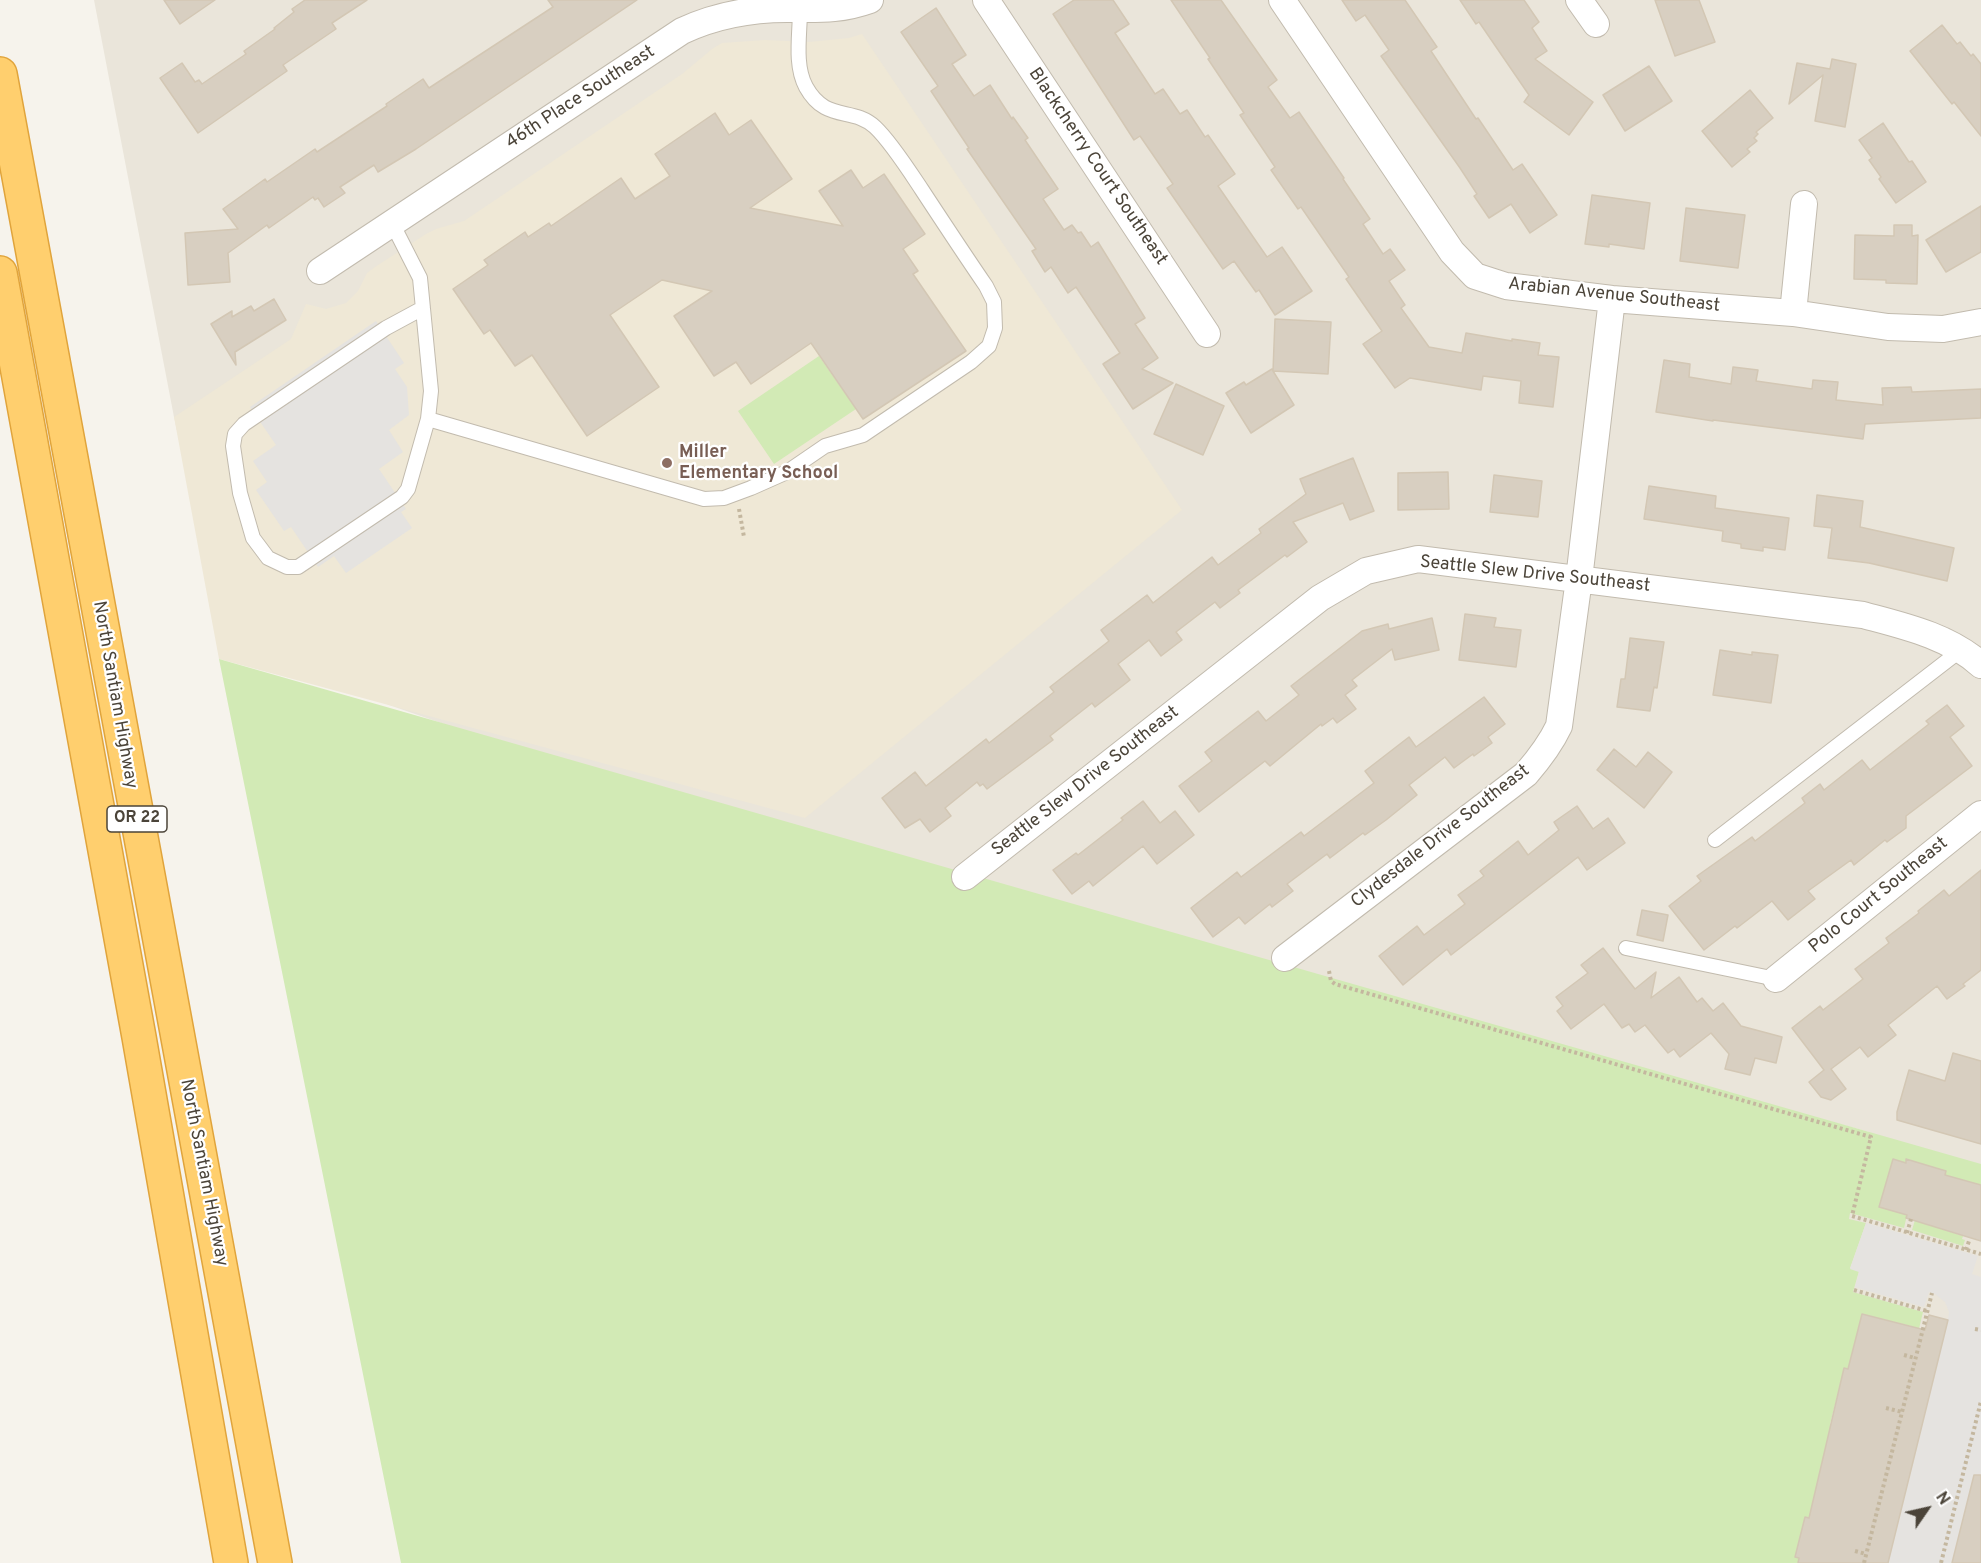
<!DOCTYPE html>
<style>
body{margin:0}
#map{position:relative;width:1981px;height:1563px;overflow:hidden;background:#f6f3ec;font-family:Overpass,sans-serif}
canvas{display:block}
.north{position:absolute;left:1897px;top:1479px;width:60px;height:60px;-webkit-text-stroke:4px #fff;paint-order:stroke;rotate:56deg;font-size:16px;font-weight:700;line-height:24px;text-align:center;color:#4b4439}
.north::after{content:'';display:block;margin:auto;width:21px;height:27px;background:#4b4439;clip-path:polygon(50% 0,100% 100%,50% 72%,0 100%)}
</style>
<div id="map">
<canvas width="1981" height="1563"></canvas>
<div class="north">N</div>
</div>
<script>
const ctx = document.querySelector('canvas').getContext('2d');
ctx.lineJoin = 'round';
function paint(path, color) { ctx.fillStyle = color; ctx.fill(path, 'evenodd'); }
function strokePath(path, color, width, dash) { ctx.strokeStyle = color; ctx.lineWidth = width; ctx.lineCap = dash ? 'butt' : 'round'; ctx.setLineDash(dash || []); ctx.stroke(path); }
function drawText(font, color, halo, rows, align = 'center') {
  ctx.font = font + ' Overpass,sans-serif'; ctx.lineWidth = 4.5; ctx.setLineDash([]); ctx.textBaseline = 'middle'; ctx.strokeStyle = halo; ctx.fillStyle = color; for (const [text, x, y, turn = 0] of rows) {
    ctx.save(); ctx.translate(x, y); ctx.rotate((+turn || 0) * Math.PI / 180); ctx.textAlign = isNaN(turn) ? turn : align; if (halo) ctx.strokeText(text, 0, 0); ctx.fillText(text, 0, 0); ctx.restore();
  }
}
paint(new Path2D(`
 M 94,0 L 1981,0 L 1981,1563 L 1764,1563 L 1869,1132 L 1039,905 L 745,828 L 224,648 L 174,417 Z`), '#eae5da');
paint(new Path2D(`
 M 862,34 L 1182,510 L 805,818 L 219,659 L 174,417 L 291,339 L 306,304 L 326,309 L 346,303 L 358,291 L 367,273 L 375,267 L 426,234 L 436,229 L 464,221 L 682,74 L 712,49 L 722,43 L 765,40 L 809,42 L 849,38 Z`), '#efe8d6');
paint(new Path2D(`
 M 819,356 L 856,409 L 774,464 L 738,411 Z
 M 219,659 L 1981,1164 L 1981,1185 L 1945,1175 L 1906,1160 L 1906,1163 L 1893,1159 L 1907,1215 L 1904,1228 L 1850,1213 L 1849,1219 L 1866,1223 L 1850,1268 L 1859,1271 L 1853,1292 L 1923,1312 L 1913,1354 L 1905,1352 L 1911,1326 L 1862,1314 L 1848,1369 L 1844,1369 L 1830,1424 L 1878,1437 L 1812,1506 L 1809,1518 L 1805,1517 L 1795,1556 L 1799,1558 L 1798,1563 L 401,1563 Z
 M 1915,1220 L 1939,1224 L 1938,1228 L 1963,1236 L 1962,1239 L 1965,1240 L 1963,1246 L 1912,1230 Z`), '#d2eab5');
paint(new Path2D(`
 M 376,321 L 404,363 L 395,369 L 407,387 L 409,415 L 389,430 L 403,452 L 379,469 L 406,509 L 401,512 L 412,528 L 346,573 L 334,556 L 318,567 L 291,527 L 284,531 L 256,490 L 267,482 L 253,461 L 276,445 L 250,407 Z
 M 1866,1223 L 1978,1256 L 1972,1274 L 1981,1277 L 1981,1563 L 1867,1563 L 1929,1315 L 1948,1320 L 1949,1312 L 1945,1302 L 1935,1294 L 1929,1292 L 1924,1307 L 1855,1287 L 1859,1272 L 1850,1269 Z`), '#e5e3e0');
const building = new Path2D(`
 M 164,0 L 215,0 L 180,24 Z
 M 305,0 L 367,0 L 332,23 L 336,29 L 283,65 L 287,71 L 198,133 L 160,78 L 182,63 L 195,82 L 199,80 L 202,84 L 246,54 L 244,51 L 275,29 L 274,28 L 294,12 L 292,9 Z
 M 548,0 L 637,0 L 416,149 L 378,172 L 374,165 L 340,187 L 345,193 L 324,207 L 318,198 L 315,200 L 313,197 L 269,228 L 267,225 L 228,253 L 230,282 L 188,285 L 185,233 L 238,229 L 223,209 L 265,179 L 267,182 L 315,149 L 317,152 L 387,106 L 386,104 L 423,79 L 429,88 L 553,7 Z
 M 1074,0 L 1113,0 L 1129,24 L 1115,33 L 1155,94 L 1163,89 L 1180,114 L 1187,110 L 1205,137 L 1208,135 L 1235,174 L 1218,186 L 1267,257 L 1282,247 L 1312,291 L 1275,315 L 1259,290 L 1256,292 L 1234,261 L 1223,269 L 1167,188 L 1173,184 L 1140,136 L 1134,140 L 1053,14 Z
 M 1171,0 L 1221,0 L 1277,80 L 1268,87 L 1290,118 L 1299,112 L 1344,178 L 1343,179 L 1370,219 L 1363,224 L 1383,254 L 1390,249 L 1405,270 L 1389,281 L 1405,305 L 1401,308 L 1429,347 L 1462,353 L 1466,333 L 1512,341 L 1512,339 L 1540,343 L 1538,355 L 1559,357 L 1553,407 L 1519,403 L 1521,381 L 1483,376 L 1481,390 L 1410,378 L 1395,388 L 1363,344 L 1382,331 L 1346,279 L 1349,277 L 1301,207 L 1298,209 L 1271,170 L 1275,167 L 1240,115 L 1244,113 L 1208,59 L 1210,58 Z
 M 1342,0 L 1405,0 L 1437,47 L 1431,51 L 1476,119 L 1478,118 L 1513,170 L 1522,164 L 1557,215 L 1530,233 L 1511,204 L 1489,218 L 1474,196 L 1477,194 L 1460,168 L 1381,56 L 1389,50 L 1365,15 L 1356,21 Z
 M 1460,0 L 1524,0 L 1539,22 L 1532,28 L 1547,51 L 1535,59 L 1593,102 L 1569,135 L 1524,102 L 1529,95 L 1479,22 L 1476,24 Z
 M 1655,0 L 1699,0 L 1715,42 L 1675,56 Z
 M 936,8 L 966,55 L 952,64 L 974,96 L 990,85 L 1012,119 L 1013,117 L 1028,138 L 1025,140 L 1058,189 L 1043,199 L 1064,230 L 1072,225 L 1078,233 L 1081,232 L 1091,247 L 1098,242 L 1145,318 L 1135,324 L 1158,358 L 1142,369 L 1173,383 L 1133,409 L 1103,364 L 1120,353 L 1076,287 L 1068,293 L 1051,267 L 1045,272 L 1032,251 L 1036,249 L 967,149 L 969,148 L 931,91 L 938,86 L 901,32 Z
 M 1942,25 L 1957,44 L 1960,42 L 1971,56 L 1973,54 L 1981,64 L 1981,136 L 1954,102 L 1952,104 L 1910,51 Z
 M 1832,59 L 1856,64 L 1845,127 L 1815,121 L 1823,75 L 1789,104 L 1797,63 L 1830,69 Z
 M 1649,66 L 1672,101 L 1625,131 L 1603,95 Z
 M 1750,90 L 1773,118 L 1756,132 L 1758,134 L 1754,138 L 1757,141 L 1747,149 L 1750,152 L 1732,167 L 1702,131 Z
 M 715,113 L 729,135 L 751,120 L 792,179 L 750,208 L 843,226 L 819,191 L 851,170 L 863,188 L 884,174 L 925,234 L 903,249 L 918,271 L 913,274 L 966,351 L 863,419 L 811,343 L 751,384 L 736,362 L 714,376 L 674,316 L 712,291 L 662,280 L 610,315 L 659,387 L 587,436 L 532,355 L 515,366 L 490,330 L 484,334 L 453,289 L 488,265 L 484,260 L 525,232 L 528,237 L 549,223 L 551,226 L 621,178 L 635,199 L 670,176 L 655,154 Z
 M 1883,123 L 1909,162 L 1912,161 L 1926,182 L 1896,203 L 1879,179 L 1881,177 L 1869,160 L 1872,158 L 1859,140 Z
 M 1592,195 L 1650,203 L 1644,249 L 1609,244 L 1609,247 L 1585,244 Z
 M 1981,206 L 1981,252 L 1946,272 L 1926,240 Z
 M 1686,208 L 1745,215 L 1738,268 L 1680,261 Z
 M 1894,225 L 1912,225 L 1912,236 L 1918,235 L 1917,284 L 1886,283 L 1886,280 L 1854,279 L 1855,235 L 1894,236 Z
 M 274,299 L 286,320 L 235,352 L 236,365 L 211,324 L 232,311 L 232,317 L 251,306 L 254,311 Z
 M 1275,319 L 1331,322 L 1328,374 L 1273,371 L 1294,405 L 1251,433 L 1226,393 L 1244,382 L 1246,385 L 1272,369 L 1273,371 Z
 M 1664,360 L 1690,364 L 1689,377 L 1731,384 L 1733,367 L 1758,370 L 1756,381 L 1812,389 L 1813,380 L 1838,382 L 1836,400 L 1883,405 L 1882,388 L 1911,387 L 1912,392 L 1981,389 L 1981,418 L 1865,424 L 1863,439 L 1713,420 L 1713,421 L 1656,412 Z
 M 1176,384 L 1224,406 L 1203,455 L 1154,434 Z
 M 1353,458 L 1374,511 L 1350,520 L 1343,503 L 1293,522 L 1307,542 L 1287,557 L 1285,555 L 1238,590 L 1240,593 L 1220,608 L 1215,602 L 1176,632 L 1182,640 L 1161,656 L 1149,640 L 1118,664 L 1130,680 L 1095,707 L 1092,703 L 1050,736 L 1053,740 L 987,789 L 983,784 L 980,786 L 977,782 L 945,808 L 951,816 L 930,832 L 920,819 L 905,828 L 882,798 L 915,772 L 926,786 L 986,739 L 989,743 L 1054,692 L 1050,687 L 1109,641 L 1101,630 L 1147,595 L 1153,603 L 1212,557 L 1218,565 L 1261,533 L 1259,529 L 1306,494 L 1300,479 Z
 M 1448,472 L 1449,509 L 1398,510 L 1398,473 Z
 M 1494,475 L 1542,481 L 1538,517 L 1490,512 Z
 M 1649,486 L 1716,496 L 1715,508 L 1789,518 L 1785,550 L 1763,547 L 1763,551 L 1741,548 L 1741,544 L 1722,541 L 1723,531 L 1644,519 Z
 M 1817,495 L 1863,501 L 1860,527 L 1954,548 L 1947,581 L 1869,563 L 1828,558 L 1832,528 L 1814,526 Z
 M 1465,614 L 1496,618 L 1494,627 L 1521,630 L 1516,667 L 1459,660 Z
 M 1432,618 L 1439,650 L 1395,660 L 1392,649 L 1352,680 L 1357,686 L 1345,695 L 1356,709 L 1337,723 L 1333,718 L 1322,726 L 1321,724 L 1270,766 L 1265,761 L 1199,812 L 1179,786 L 1212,761 L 1205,752 L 1258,711 L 1266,721 L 1299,695 L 1291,686 L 1362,631 L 1388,624 L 1389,629 Z
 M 1630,638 L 1664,642 L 1657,688 L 1654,687 L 1650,711 L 1617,707 L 1621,679 L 1625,679 Z
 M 1720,650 L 1752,655 L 1752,652 L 1778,655 L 1771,703 L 1713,695 Z
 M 1484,697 L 1505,724 L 1488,737 L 1492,743 L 1474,756 L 1473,754 L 1454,768 L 1445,757 L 1409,785 L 1417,795 L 1386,820 L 1365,835 L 1363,833 L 1330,858 L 1327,854 L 1287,884 L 1293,891 L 1272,907 L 1270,904 L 1245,924 L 1239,917 L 1213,937 L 1191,908 L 1237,872 L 1241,877 L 1301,832 L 1304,836 L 1374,783 L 1365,771 L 1409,737 L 1416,747 Z
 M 1947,705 L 1964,726 L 1950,737 L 1972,766 L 1906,816 L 1906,828 L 1887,842 L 1885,840 L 1854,865 L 1851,860 L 1808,891 L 1815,899 L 1788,920 L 1772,901 L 1737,928 L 1735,926 L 1704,950 L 1669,906 L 1701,881 L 1697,876 L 1752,837 L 1755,841 L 1805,803 L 1802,798 L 1820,784 L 1824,790 L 1862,760 L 1870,770 L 1929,724 L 1926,721 Z
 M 1614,749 L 1636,767 L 1648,752 L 1672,772 L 1644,808 L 1597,770 Z
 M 1143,801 L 1160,823 L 1175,811 L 1194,835 L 1157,864 L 1143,846 L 1093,886 L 1089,881 L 1072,894 L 1053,870 L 1076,853 L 1078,855 L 1123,820 L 1121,818 Z
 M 1577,806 L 1593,829 L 1608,818 L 1625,843 L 1587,870 L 1578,857 L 1451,955 L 1447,949 L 1403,985 L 1379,956 L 1417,926 L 1424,935 L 1465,904 L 1458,895 L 1484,876 L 1480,871 L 1518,841 L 1528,855 L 1559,830 L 1554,822 Z
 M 1981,870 L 1981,970 L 1963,984 L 1965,986 L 1947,999 L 1937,986 L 1888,1025 L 1896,1035 L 1868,1057 L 1860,1047 L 1831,1069 L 1846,1089 L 1831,1100 L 1821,1097 L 1809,1082 L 1824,1070 L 1792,1028 L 1820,1006 L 1823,1010 L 1863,979 L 1855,969 L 1889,943 L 1886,938 L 1919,913 L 1918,911 L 1944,890 L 1949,896 Z
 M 1642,910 L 1668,915 L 1663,941 L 1637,935 Z
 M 1603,948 L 1635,989 L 1656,972 L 1651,998 L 1679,977 L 1697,1002 L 1702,998 L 1713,1011 L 1723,1003 L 1741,1026 L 1782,1037 L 1776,1063 L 1755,1058 L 1750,1075 L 1725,1069 L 1729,1054 L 1711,1033 L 1680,1057 L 1674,1049 L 1668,1053 L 1645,1025 L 1635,1032 L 1629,1024 L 1622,1028 L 1604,1004 L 1571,1029 L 1557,1011 L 1563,1006 L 1556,997 L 1588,973 L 1581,965 Z
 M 1953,1053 L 1981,1061 L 1981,1144 L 1897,1120 L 1897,1112 L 1909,1070 L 1945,1081 Z
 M 1893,1159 L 1906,1163 L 1906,1159 L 1946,1171 L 1945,1175 L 1981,1185 L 1981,1241 L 1906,1218 L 1907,1215 L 1879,1207 Z
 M 1862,1314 L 1925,1330 L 1929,1315 L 1948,1320 L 1888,1563 L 1798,1563 L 1799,1558 L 1795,1557 L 1805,1517 L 1809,1518 L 1844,1368 L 1848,1369 Z
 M 1974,1475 L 1981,1475 L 1981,1563 L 1952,1563 Z`);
paint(building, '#d8cfc1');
strokePath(building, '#d3c7b4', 1.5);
const lane = new Path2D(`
 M 392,223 L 420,278 L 431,391 L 428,419 L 408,489 L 402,497 L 298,567 L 287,567 L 268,558 L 253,538 L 240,493 L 233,446 L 235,434 L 244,424 L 386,328 L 423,308
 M 428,419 L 704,499 L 724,498 L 751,488 L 787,472 L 825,446 L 863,435 L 971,362 L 989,346 L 995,328 L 994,302 L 986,286 C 964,254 943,222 922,190 C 910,172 891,142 875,127 C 852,106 826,123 806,87 C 794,65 800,34 800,10
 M 1715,840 L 1961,650
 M 1626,948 L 1776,979`);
const street = new Path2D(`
 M 986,0 L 1207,334
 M 1282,0 L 1452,252 L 1475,276 L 1506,286 L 1612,299 L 1793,313 L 1888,327 L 1943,329 L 1981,322
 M 1579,0 L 1596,24
 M 320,271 L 682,31 C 714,16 752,9 787,9 C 818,9 839,11 870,0
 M 1793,313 L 1804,204
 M 965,877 L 1320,598 L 1366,571 L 1418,559 L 1863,615 C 1904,626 1949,636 1981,665
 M 1285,958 L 1526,774 C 1539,759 1550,745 1559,726 L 1579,579 L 1612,299
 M 1776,979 L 1981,814`);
const highway = new Path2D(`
 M 0,74 L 275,1563
 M 0,273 L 139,1037 L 231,1563`);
strokePath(lane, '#c2bbae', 16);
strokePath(street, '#c2bbae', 28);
strokePath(highway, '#e0a43c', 36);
strokePath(new Path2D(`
 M 739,509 L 744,537
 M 1329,971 L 1331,981 L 1335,984 L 1871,1137 L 1852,1216 L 1981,1254
 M 1907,1233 L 1911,1219
 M 1966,1250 L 1969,1241
 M 1854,1290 L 1927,1311
 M 1975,1329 L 1981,1330
 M 1904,1355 L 1915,1358
 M 1886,1408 L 1902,1412
 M 1855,1551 L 1866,1554
 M 1864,1563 L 1932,1293
 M 1941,1563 L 1981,1401`), '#c4b79f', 4, [3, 3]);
strokePath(lane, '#fff', 14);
strokePath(street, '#fff', 26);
strokePath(highway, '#ffcf6e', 33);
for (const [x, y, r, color] of [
 [667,463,6,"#8d6e63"]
]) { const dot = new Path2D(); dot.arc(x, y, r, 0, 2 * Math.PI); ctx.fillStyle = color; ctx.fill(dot); strokePath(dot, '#fff', 2); }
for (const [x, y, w] of [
 [137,819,60]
]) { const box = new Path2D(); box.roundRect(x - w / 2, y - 13, w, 26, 4.5); ctx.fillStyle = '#fff'; ctx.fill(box); strokePath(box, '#4b4439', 1.5); }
drawText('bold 16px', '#4b4439', null, [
 ["OR 22",137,819]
]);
drawText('18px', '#4b4439', '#fff', [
 ["46th Place Southeast",581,98,-33],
 ["Blackcherry Court Southeast",1097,167,56],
 ["Arabian Avenue Southeast",1614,296,6],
 ["Seattle Slew Drive Southeast",1535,575,6],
 ["North Santiam Highway",114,695,80],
 ["Seattle Slew Drive Southeast",1086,782,-38],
 ["Clydesdale Drive Southeast",1441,837,-38],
 ["Polo Court Southeast",1879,896,-39],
 ["North Santiam Highway",203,1173,79]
]);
drawText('bold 18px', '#785e54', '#fff', [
 ["Miller",679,453],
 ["Elementary School",679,474]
], 'left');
</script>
